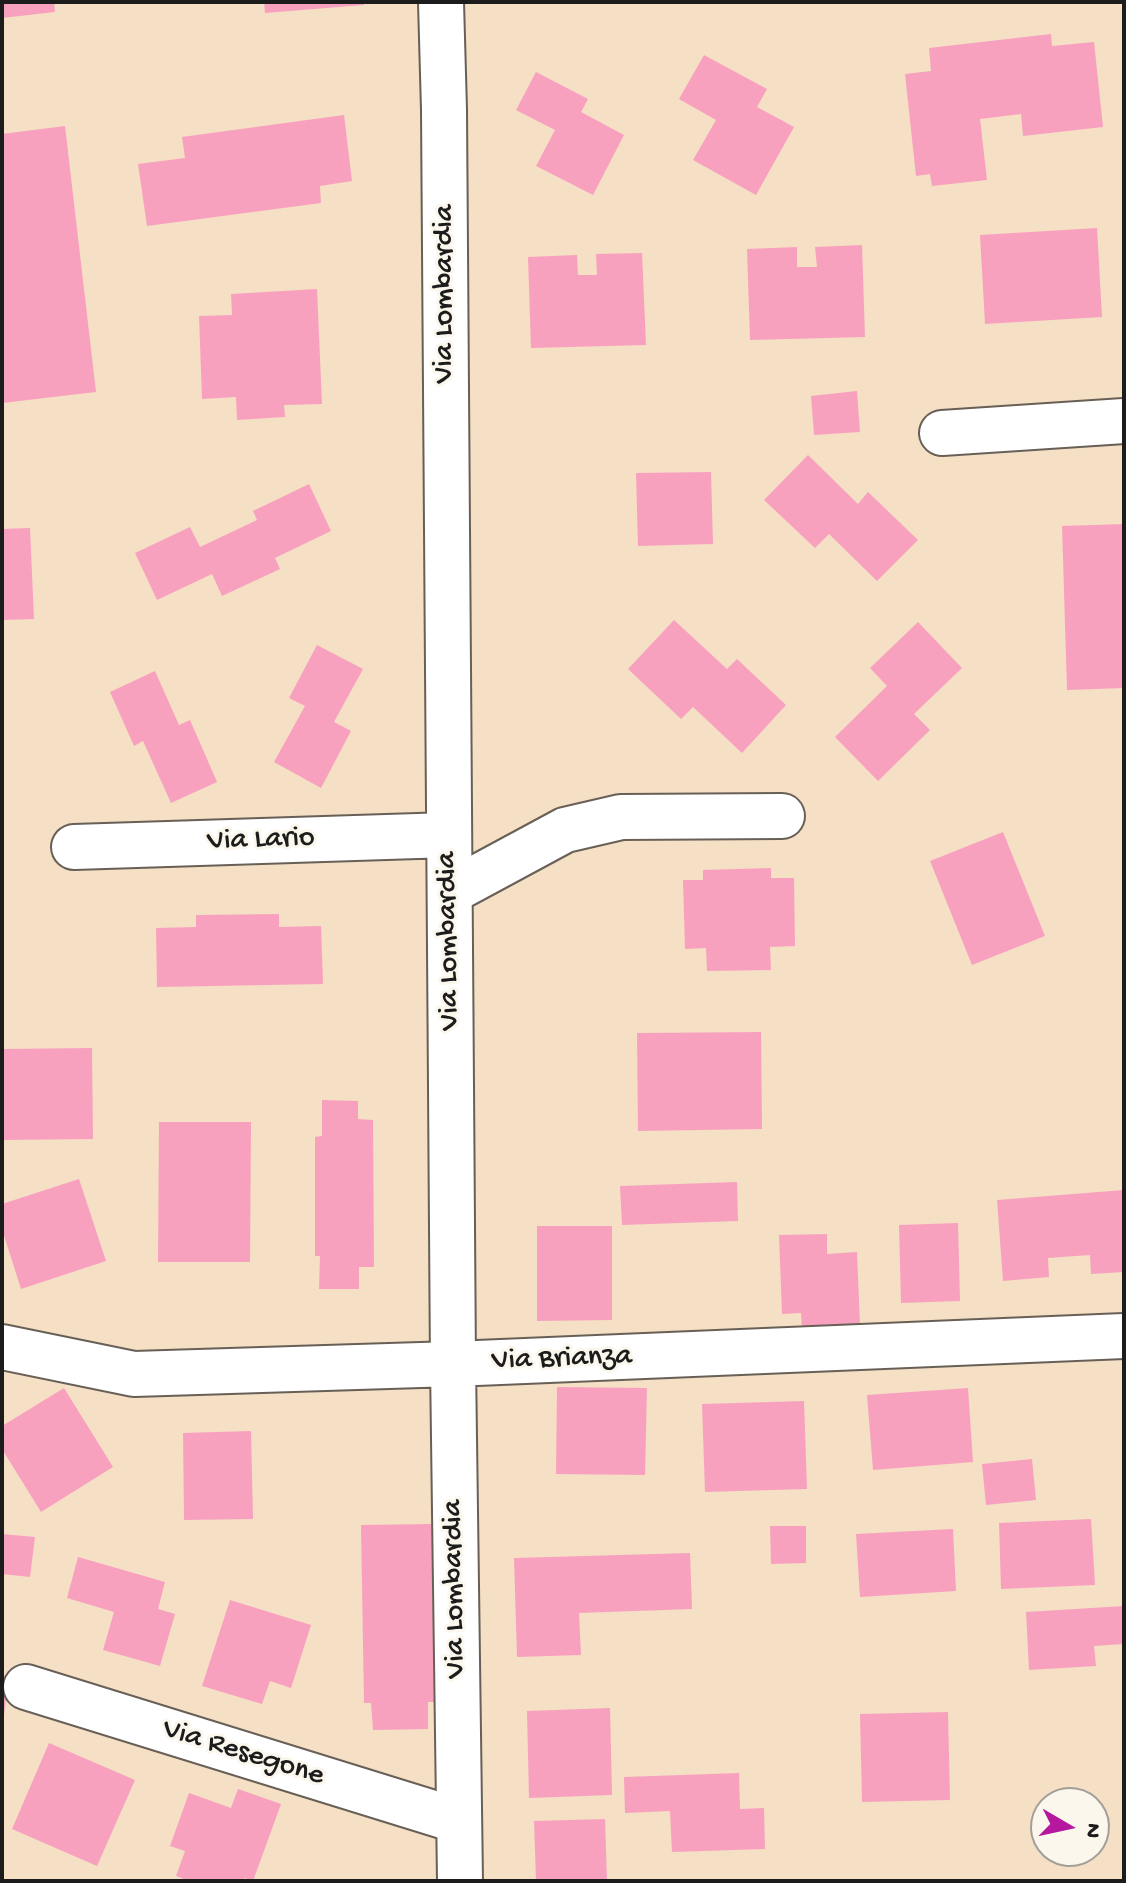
<!DOCTYPE html>
<style>
body{margin:0}
#map{position:relative;width:1126px;height:1883px;overflow:hidden;background:#f5dfc5;font-family:"Gochi Hand",sans-serif}
canvas{display:block}
.frame{position:absolute;inset:0;border:4px solid #1c1c1c;pointer-events:none}
.north{position:absolute;left:1030px;top:1787px;width:80px;height:80px;box-sizing:border-box;background:#fbf7ec;border:2px solid #a29f99;border-radius:50%;rotate:99deg;font-size:22px;font-weight:700;line-height:32px;text-align:center;color:#1c1c1c}
.north::after{content:'';display:block;margin:auto;width:28px;height:36px;background:#b5179e;clip-path:polygon(50% 0,100% 100%,50% 72%,0 100%)}
</style>
<div id="map">
<canvas width="1126" height="1883"></canvas>
<div class="frame"></div>
<div class="north">N</div>
</div>
<script>
const ctx = document.querySelector('canvas').getContext('2d');
ctx.lineJoin = 'round';
function paint(path, color) { ctx.fillStyle = color; ctx.fill(path, 'evenodd'); }
function strokePath(path, color, width, dash) { ctx.strokeStyle = color; ctx.lineWidth = width; ctx.lineCap = dash ? 'butt' : 'round'; ctx.setLineDash(dash || []); ctx.stroke(path); }
function drawText(font, color, halo, rows, align = 'center') {
  ctx.font = font + ' "Gochi Hand",sans-serif'; ctx.lineWidth = 6; ctx.setLineDash([]); ctx.textBaseline = 'middle'; ctx.strokeStyle = halo; ctx.fillStyle = color; for (const [text, x, y, turn = 0] of rows) {
    ctx.save(); ctx.translate(x, y); ctx.rotate((+turn || 0) * Math.PI / 180); ctx.textAlign = isNaN(turn) ? turn : align; if (halo) ctx.strokeText(text, 0, 0); ctx.fillText(text, 0, 0); ctx.restore();
  }
}
paint(new Path2D(`
 M 2,2 L 54,2 L 55,12 L 2,18 Z
 M 264,2 L 363,2 L 364,5 L 265,13 Z
 M 1051,34 L 1052,46 L 1094,42 L 1103,127 L 1023,136 L 1021,114 L 980,119 L 987,180 L 932,186 L 930,174 L 916,176 L 905,74 L 931,71 L 929,48 Z
 M 704,55 L 767,89 L 757,107 L 794,127 L 756,195 L 693,160 L 716,120 L 679,99 Z
 M 536,72 L 588,99 L 581,112 L 624,135 L 593,195 L 536,166 L 555,130 L 516,110 Z
 M 344,115 L 352,181 L 320,186 L 321,203 L 147,226 L 138,164 L 185,158 L 182,137 Z
 M 65,126 L 96,392 L 2,403 L 2,134 Z
 M 1097,228 L 1102,317 L 985,324 L 980,235 Z
 M 862,245 L 865,337 L 750,340 L 747,249 L 797,247 L 797,267 L 817,267 L 815,247 Z
 M 642,253 L 646,345 L 531,348 L 528,257 L 577,255 L 578,275 L 597,275 L 596,254 Z
 M 317,289 L 322,404 L 284,405 L 285,417 L 237,420 L 236,397 L 202,399 L 199,316 L 232,315 L 231,294 Z
 M 857,391 L 860,432 L 814,435 L 811,396 Z
 M 808,455 L 858,504 L 868,492 L 918,540 L 877,581 L 829,534 L 815,548 L 764,500 Z
 M 711,472 L 713,544 L 638,546 L 636,473 Z
 M 309,484 L 331,531 L 275,558 L 280,569 L 222,596 L 212,574 L 157,600 L 135,553 L 190,527 L 200,547 L 257,520 L 253,511 Z
 M 1124,524 L 1124,688 L 1067,690 L 1062,526 Z
 M 30,528 L 34,619 L 2,620 L 2,529 Z
 M 674,620 L 727,669 L 737,659 L 786,705 L 742,753 L 693,707 L 681,719 L 628,669 Z
 M 918,622 L 962,668 L 914,714 L 930,730 L 878,781 L 835,737 L 887,686 L 870,668 Z
 M 317,645 L 363,669 L 334,722 L 351,731 L 321,788 L 274,762 L 305,706 L 289,698 Z
 M 155,671 L 179,725 L 190,720 L 217,782 L 171,803 L 143,741 L 134,746 L 110,692 Z
 M 1003,832 L 1045,936 L 972,965 L 930,861 Z
 M 771,868 L 771,878 L 794,878 L 795,946 L 770,947 L 771,970 L 707,971 L 706,948 L 685,949 L 683,880 L 703,880 L 703,870 Z
 M 279,914 L 279,927 L 321,926 L 323,984 L 157,987 L 156,928 L 196,927 L 196,915 Z
 M 761,1032 L 762,1129 L 638,1131 L 637,1033 Z
 M 92,1048 L 93,1139 L 2,1140 L 2,1049 Z
 M 322,1100 L 358,1101 L 358,1119 L 373,1120 L 374,1267 L 359,1267 L 359,1289 L 319,1289 L 320,1256 L 315,1256 L 315,1137 L 322,1136 Z
 M 159,1122 L 251,1122 L 250,1262 L 158,1262 Z
 M 79,1179 L 106,1261 L 21,1289 L 2,1229 L 2,1204 Z
 M 737,1182 L 738,1221 L 622,1225 L 620,1186 Z
 M 1124,1190 L 1124,1272 L 1091,1274 L 1090,1255 L 1048,1258 L 1049,1277 L 1003,1281 L 997,1200 Z
 M 958,1223 L 960,1301 L 901,1303 L 899,1225 Z
 M 537,1226 L 612,1226 L 612,1320 L 537,1321 Z
 M 827,1234 L 827,1254 L 857,1252 L 860,1326 L 802,1328 L 801,1313 L 782,1314 L 779,1235 Z
 M 557,1387 L 647,1388 L 645,1475 L 556,1474 Z
 M 64,1388 L 113,1467 L 41,1512 L 2,1449 L 2,1426 Z
 M 968,1388 L 973,1462 L 873,1470 L 867,1395 Z
 M 804,1401 L 807,1489 L 705,1492 L 702,1404 Z
 M 251,1431 L 253,1519 L 184,1520 L 183,1433 Z
 M 1032,1459 L 1036,1500 L 986,1505 L 982,1464 Z
 M 1091,1519 L 1095,1585 L 1001,1589 L 999,1523 Z
 M 432,1524 L 434,1702 L 428,1702 L 428,1729 L 373,1730 L 371,1703 L 364,1703 L 361,1525 Z
 M 770,1526 L 806,1526 L 806,1563 L 771,1564 Z
 M 953,1529 L 956,1591 L 860,1597 L 856,1534 Z
 M 2,1534 L 35,1537 L 30,1577 L 2,1574 Z
 M 690,1553 L 692,1609 L 579,1613 L 581,1655 L 517,1657 L 514,1558 Z
 M 78,1557 L 165,1582 L 158,1609 L 175,1614 L 160,1666 L 103,1650 L 114,1612 L 67,1598 Z
 M 230,1600 L 311,1625 L 291,1688 L 270,1681 L 262,1704 L 202,1686 Z
 M 1124,1606 L 1124,1644 L 1094,1646 L 1096,1666 L 1029,1670 L 1026,1612 Z
 M 2,1682 L 8,1683 L 4,1715 L 2,1715 Z
 M 610,1708 L 612,1795 L 529,1798 L 527,1711 Z
 M 948,1712 L 950,1800 L 862,1802 L 860,1714 Z
 M 49,1743 L 135,1780 L 97,1866 L 12,1829 Z
 M 739,1773 L 740,1809 L 764,1808 L 765,1849 L 672,1852 L 670,1811 L 625,1813 L 624,1777 Z
 M 238,1789 L 281,1804 L 253,1881 L 244,1878 L 243,1881 L 189,1881 L 176,1876 L 185,1851 L 170,1846 L 189,1793 L 231,1808 Z
 M 605,1819 L 607,1881 L 536,1881 L 534,1821 Z`), '#f8a1bf');
const minor = new Path2D(`
 M 441,2 L 444,110 L 453,1364 L 460,1881
 M 942,433 L 1124,421
 M 74,847 L 449,835
 M 450,892 L 565,830 L 621,817 L 782,816
 M 2,1347 L 134,1374 L 453,1364 L 1124,1336
 M 26,1687 L 459,1821`);
strokePath(minor, '#686057', 48);
strokePath(minor, '#fff', 44);
drawText('30px', '#1c1c1c', '#fbf7ec', [
 ["Via Lombardia",446,294,-90],
 ["Via Lario",261,841,-2],
 ["Via Lombardia",450,941,-91],
 ["Via Brianza",562,1360,-2],
 ["Via Lombardia",456,1589,-91],
 ["Via Resegone",243,1754,17]
]);
</script>
